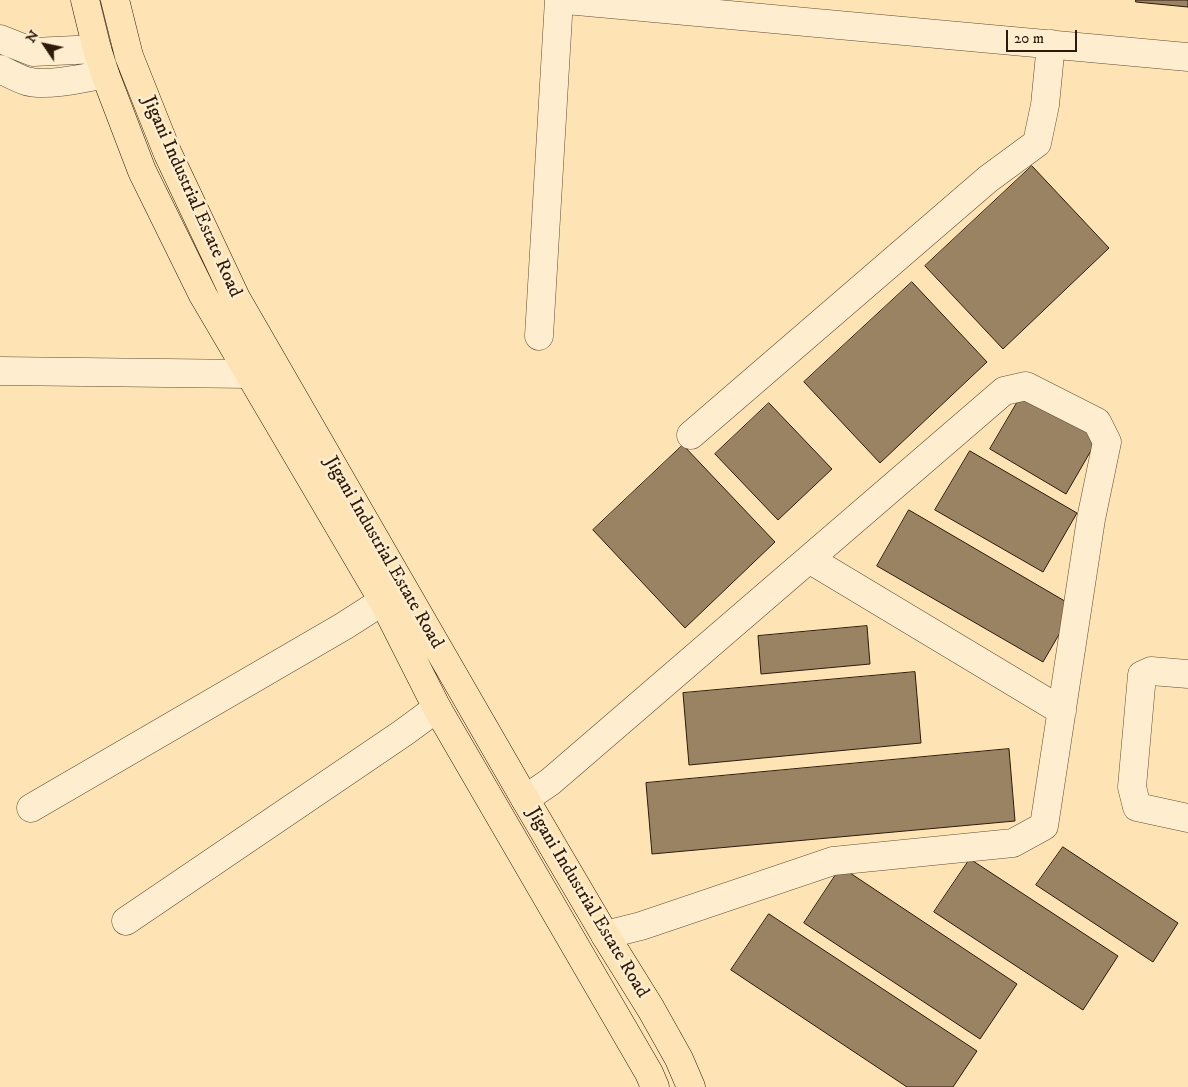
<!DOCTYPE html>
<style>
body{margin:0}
#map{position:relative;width:1188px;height:1087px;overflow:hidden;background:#fee4b4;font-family:"IM FELL DW Pica",serif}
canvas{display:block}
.north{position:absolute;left:20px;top:20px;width:50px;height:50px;-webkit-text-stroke:4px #feedce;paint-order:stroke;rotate:304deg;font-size:14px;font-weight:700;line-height:20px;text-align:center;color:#2e1a0a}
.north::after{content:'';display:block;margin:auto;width:18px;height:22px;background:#2e1a0a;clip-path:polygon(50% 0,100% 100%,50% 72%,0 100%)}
.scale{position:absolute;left:1006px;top:30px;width:71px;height:22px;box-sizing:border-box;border:2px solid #2e1a0a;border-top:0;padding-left:6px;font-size:15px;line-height:18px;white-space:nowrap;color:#2e1a0a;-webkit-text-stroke:4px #feedce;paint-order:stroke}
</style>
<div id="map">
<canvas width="1188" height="1087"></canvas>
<div class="north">N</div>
<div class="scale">20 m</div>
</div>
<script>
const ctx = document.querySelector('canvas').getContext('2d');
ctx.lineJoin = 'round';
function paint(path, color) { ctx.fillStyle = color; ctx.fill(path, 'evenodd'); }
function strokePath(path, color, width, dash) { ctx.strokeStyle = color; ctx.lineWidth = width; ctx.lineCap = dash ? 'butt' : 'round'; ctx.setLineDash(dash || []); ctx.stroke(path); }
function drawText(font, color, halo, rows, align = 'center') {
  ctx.font = font + ' "IM FELL DW Pica",serif'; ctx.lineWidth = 5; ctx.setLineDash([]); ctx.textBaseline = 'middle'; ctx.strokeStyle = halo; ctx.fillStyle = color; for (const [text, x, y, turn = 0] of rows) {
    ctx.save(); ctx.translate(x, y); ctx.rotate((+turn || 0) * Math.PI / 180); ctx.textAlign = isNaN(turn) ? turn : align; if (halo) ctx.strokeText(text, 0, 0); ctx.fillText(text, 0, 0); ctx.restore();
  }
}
const building = new Path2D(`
 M 1136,0 L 1188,0 L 1188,7 L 1136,2 Z
 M 1032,166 L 1109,248 L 1003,349 L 925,266 Z
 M 912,282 L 987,362 L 880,463 L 804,382 Z
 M 1024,391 L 1100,435 L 1066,494 L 990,449 Z
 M 769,403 L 832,469 L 778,520 L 715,454 Z
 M 683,445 L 775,542 L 685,628 L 593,530 Z
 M 970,451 L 1077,513 L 1043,572 L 935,510 Z
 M 909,510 L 1075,607 L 1043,662 L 877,566 Z
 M 867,626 L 870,664 L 761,674 L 758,636 Z
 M 915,672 L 921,743 L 689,765 L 683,693 Z
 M 1009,749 L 1015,821 L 652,854 L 646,783 Z
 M 1063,847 L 1178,923 L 1153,962 L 1036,885 Z
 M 970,859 L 1118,956 L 1083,1010 L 934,912 Z
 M 841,867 L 1017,984 L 980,1039 L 804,923 Z
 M 769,914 L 977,1051 L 953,1087 L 907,1087 L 731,970 Z`);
paint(building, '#9a8362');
strokePath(building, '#2e1a0a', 1);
const minor = new Path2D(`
 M 566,0 L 1188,57
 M 0,39 L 33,52 L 97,49
 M 0,69 C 8,73 17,78 26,81 C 46,87 85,78 105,74
 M 539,336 L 559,0
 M 0,371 L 249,374
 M 691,435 L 988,179 L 1037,143 L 1045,105 L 1051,44
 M 809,559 L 1062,711
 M 1188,674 L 1151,671 L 1142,675 L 1132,787 L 1137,807 L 1188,818
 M 525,799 L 550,782 L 1004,391 L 1026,386 L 1097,422 L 1107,442 L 1091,519 L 1044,826 L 1013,843 L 833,861 L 641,926 L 605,935
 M 31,808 L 344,626 L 383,601
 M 126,921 L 403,733 L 437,708`);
const major = new Path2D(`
 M 85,0 L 97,49 L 105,74 L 142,171 L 203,295 L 383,601 L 437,708 L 649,1073 L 655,1087
 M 115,0 L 129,56 L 168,154 L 236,298 L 525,799 L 605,935 L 651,1009 L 679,1059 L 691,1087`);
strokePath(minor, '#624c34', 29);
strokePath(major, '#2e1a0a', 29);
strokePath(minor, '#feedce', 28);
strokePath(major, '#fee4b4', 28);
drawText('19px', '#2e1a0a', '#feedce', [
 ["Jigani Industrial Estate Road",191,197,66],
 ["Jigani Industrial Estate Road",383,553,60],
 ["Jigani Industrial Estate Road",587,903,59]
]);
</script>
